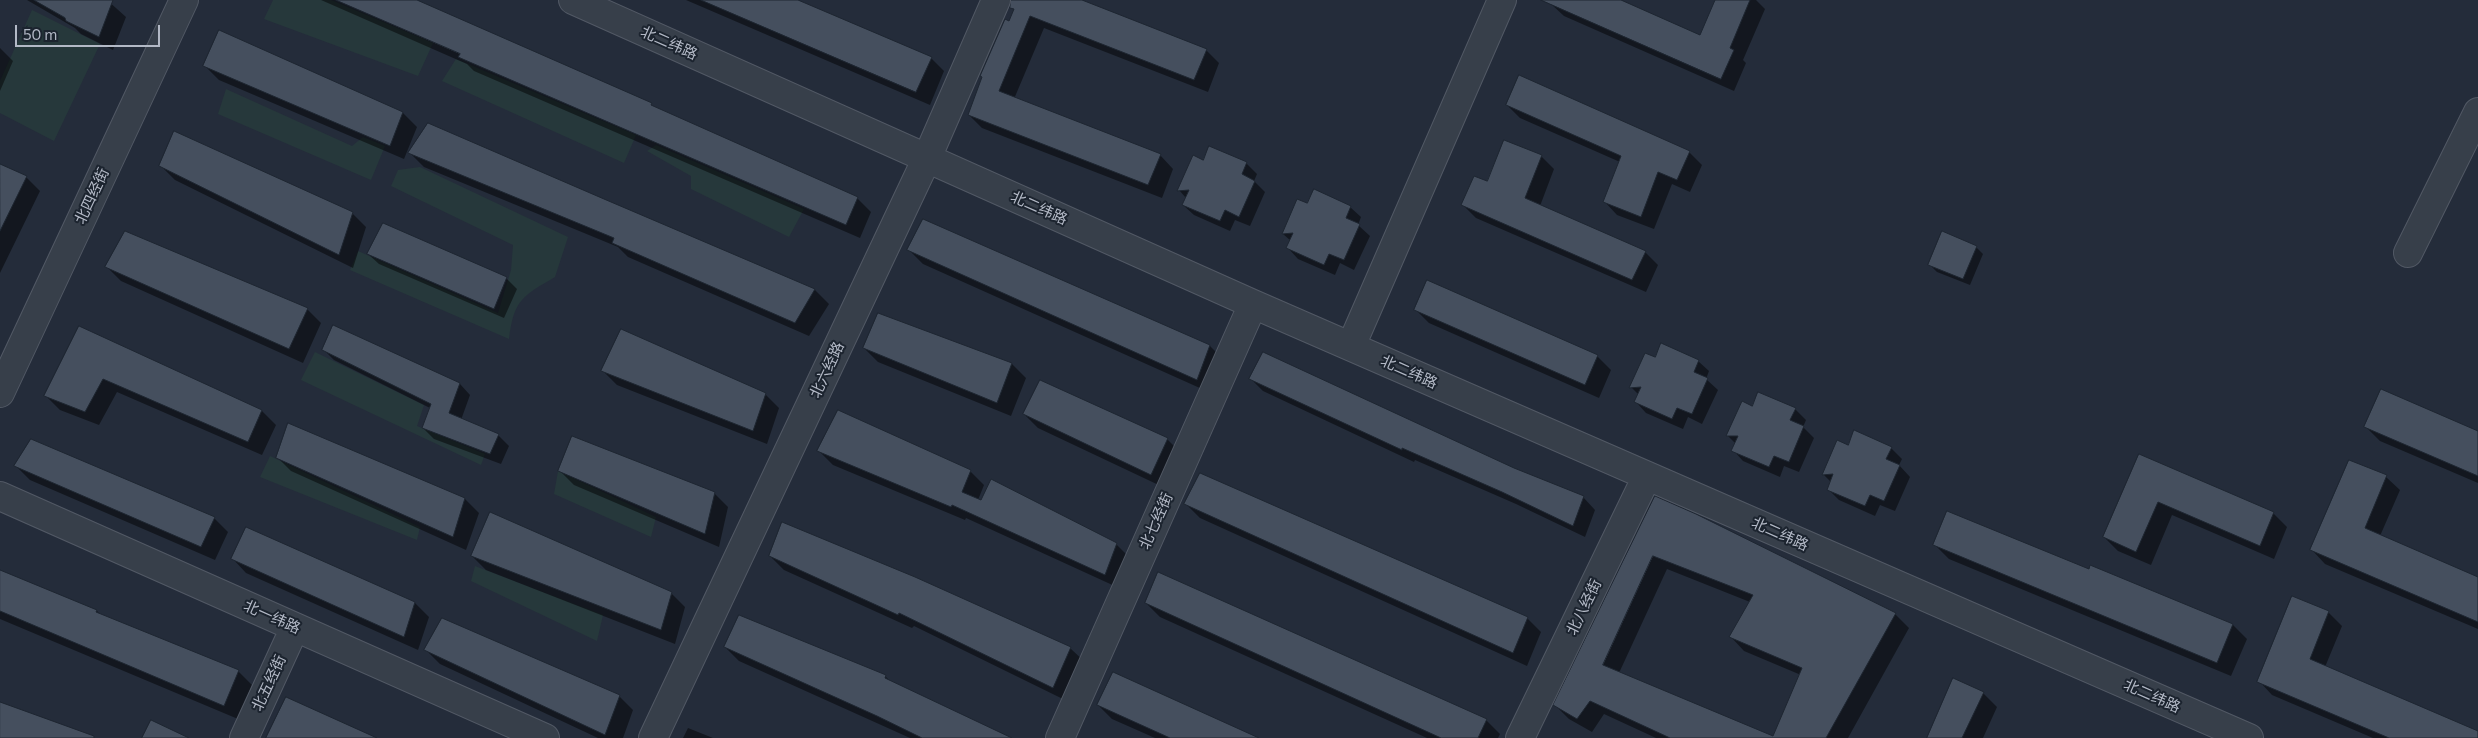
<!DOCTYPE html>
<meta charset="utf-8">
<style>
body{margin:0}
#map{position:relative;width:2478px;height:738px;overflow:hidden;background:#242c3a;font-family:Commissioner,sans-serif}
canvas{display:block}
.scale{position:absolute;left:15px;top:25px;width:145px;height:22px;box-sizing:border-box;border:2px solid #b3b9c6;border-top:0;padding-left:6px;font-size:15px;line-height:18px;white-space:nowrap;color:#b3b9c6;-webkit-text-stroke:4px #1c242f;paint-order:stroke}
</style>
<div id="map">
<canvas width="2478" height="738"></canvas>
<div class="scale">50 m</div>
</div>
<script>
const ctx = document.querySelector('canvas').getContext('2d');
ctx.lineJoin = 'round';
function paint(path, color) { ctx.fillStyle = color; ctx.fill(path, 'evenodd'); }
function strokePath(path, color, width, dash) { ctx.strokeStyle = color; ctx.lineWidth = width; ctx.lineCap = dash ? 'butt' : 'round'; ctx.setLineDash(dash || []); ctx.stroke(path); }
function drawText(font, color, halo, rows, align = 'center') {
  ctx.font = font + ' Commissioner,"Noto Sans SC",sans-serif'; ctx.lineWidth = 4; ctx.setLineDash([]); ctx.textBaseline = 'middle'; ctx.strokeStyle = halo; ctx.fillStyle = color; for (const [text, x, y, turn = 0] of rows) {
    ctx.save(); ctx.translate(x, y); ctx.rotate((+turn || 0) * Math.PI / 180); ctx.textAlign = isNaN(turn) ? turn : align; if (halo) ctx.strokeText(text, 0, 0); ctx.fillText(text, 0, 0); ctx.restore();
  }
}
paint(new Path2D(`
 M 273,0 L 331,0 L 433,43 L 418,76 L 264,19 Z
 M 32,10 L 100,44 L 54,141 L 0,113 L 0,81 Z
 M 456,59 L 636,135 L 624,163 L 442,81 Z
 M 226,89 L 352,146 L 363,137 L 385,146 L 371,180 L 218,114 Z
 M 656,145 L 804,209 L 789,237 L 691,189 L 691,176 L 647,151 Z
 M 420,167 L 568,237 L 555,277 C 523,296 514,299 509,339 L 350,270 L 358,251 L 498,313 L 511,270 L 513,245 L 391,186 L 398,170 Z
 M 315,352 L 424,405 L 417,426 L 485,454 L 481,465 L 301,380 Z
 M 270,456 L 420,527 L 417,540 L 260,477 Z
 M 558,471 L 656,517 L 651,537 L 554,494 Z
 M 475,566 L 603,615 L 597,641 L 471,581 Z`), '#26383b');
paint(new Path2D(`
 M 27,0 L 107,0 L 126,17 L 113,50 L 81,34 L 75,28 Z
 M 321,0 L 414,0 L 857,198 L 871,212 L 860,238 L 474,71 L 467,64 Z
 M 686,0 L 795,0 L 931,58 L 944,71 L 930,105 Z
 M 1019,0 L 1078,0 L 1206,50 L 1219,63 L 1208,92 L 1044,28 L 1014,99 L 1160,155 L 1173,169 L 1162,198 L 982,128 L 969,115 Z
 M 1553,0 L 1618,0 L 1701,36 L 1716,0 L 1756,0 L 1765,9 L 1743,60 L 1746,63 L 1734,91 L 1564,16 L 1551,4 Z
 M 220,32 L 403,113 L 417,127 L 404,159 L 219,80 L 205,66 Z
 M 0,48 L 13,61 L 0,91 Z
 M 1507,105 L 1689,152 L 1702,165 L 1690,192 L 1672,184 L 1654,229 L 1617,215 L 1604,201 L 1620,162 L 1520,118 Z
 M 428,125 L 815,290 L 829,304 L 809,336 L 628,257 L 618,247 L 424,167 L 410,153 Z
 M 1541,156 L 1554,169 L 1540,206 L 1645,252 L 1658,265 L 1646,292 L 1476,218 L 1463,205 L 1488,183 Z
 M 1204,162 L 1246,163 L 1257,174 L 1254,181 L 1265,192 L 1250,226 L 1235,220 L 1230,231 L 1194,215 L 1183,205 L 1186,198 L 1179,190 Z
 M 0,165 L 26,177 L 40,191 L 0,273 Z
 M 161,166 L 352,213 L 366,227 L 353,268 L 175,180 Z
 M 1308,205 L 1350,207 L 1361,217 L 1358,225 L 1370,236 L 1354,270 L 1340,263 L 1335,275 L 1298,259 L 1288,248 L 1291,241 L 1283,234 Z
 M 924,220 L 1210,346 L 1224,360 L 1211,393 L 923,264 L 909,250 Z
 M 1976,247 L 1983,254 L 1970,285 L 1937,272 L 1930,265 Z
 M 368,254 L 506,278 L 517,289 L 504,318 L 379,264 Z
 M 107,267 L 307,309 L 321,323 L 303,363 L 121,281 Z
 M 1415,309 L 1597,356 L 1611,370 L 1599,398 L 1429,323 Z
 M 80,328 L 262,411 L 276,425 L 262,455 L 117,392 L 99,425 L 60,410 L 46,396 Z
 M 864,348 L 1012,364 L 1026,378 L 1011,416 L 878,362 Z
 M 323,349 L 460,384 L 470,395 L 461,420 L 498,435 L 509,446 L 501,464 L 434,439 L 423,428 L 430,408 L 334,360 Z
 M 1656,359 L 1698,361 L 1709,371 L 1706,379 L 1718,390 L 1702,424 L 1688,417 L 1683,429 L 1646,413 L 1636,402 L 1639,395 L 1631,387 Z
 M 603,371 L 765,394 L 779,408 L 767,444 L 617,385 Z
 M 1251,379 L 1583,497 L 1595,510 L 1585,537 L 1516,504 L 1415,460 L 1414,462 L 1263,391 Z
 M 1795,409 L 1806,420 L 1803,427 L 1814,438 L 1799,472 L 1784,466 L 1780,477 L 1743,461 L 1733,450 L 1736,444 L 1728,436 Z
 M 1024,414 L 1167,439 L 1181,453 L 1165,488 L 1038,428 Z
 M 2366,427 L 2478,432 L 2478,483 L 2380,441 Z
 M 1891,448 L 1902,459 L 1899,465 L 1910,477 L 1895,511 L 1880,505 L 1875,516 L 1839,500 L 1828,489 L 1831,482 L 1824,475 Z
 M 819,451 L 970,471 L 984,485 L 978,500 L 1116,544 L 1130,558 L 1119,588 L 966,518 L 965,520 L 833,465 Z
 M 2139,456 L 2273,513 L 2287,527 L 2274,559 L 2172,515 L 2151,565 L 2118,551 L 2104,537 Z
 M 277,457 L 465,499 L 479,513 L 466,550 L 291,471 Z
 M 2350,461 L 2386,477 L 2400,490 L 2380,536 L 2478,578 L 2478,629 L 2325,564 L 2312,550 Z
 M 16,466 L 214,518 L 228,532 L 215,560 L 30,480 Z
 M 560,471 L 714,493 L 728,507 L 719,547 L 574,485 Z
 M 1655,498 L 1895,614 L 1909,628 L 1848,738 L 1656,738 L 1604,714 L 1592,732 L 1569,719 L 1555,705 ZM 1667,569 L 1750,602 L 1731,637 L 1744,651 L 1801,675 L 1774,738 L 1619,673 Z
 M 1186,504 L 1527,618 L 1541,632 L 1527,666 L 1200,518 Z
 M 1935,545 L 2090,570 L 2091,567 L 2233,625 L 2247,639 L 2231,676 L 1949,559 Z
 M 472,556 L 671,593 L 685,607 L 675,644 L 486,570 Z
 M 770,556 L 914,578 L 1071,649 L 1085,662 L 1067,701 L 914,626 L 912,628 L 784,570 Z
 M 233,559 L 415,603 L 429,617 L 418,650 L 246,573 Z
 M 0,571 L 97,611 L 102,616 L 238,671 L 252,685 L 238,719 L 0,619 Z
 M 2292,598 L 2329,613 L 2342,626 L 2325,667 L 2478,732 L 2478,738 L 2373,738 L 2272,695 L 2259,681 Z
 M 1146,603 L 1486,720 L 1500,734 L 1498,738 L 1427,738 L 1160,617 Z
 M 740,617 L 886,677 L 890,681 L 1010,738 L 910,738 L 739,661 L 725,647 Z
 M 426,650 L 619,696 L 633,710 L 623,738 L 598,738 L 440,664 Z
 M 1983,693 L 1997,707 L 1983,738 L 1929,738 Z
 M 1098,705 L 1256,738 L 1155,738 L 1112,719 Z
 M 688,728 L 713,738 L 683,738 Z`), '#0007');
const building = new Path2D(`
 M 34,0 L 113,0 L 99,37 L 66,21 L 65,18 Z
 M 336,0 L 417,0 L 652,103 L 651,105 L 858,197 L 846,225 L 458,57 L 460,54 Z
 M 701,0 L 798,0 L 932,57 L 916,92 Z
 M 1011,0 L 1082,0 L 1207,49 L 1194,80 L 1030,16 L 999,91 L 1161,154 L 1148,185 L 968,115 L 982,77 L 980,76 L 1005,19 L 1009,21 L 1014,9 L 1010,8 Z
 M 1541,0 L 1621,0 L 1700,35 L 1715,0 L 1750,0 L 1730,48 L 1734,50 L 1721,79 Z
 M 219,30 L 403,112 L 390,146 L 203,66 Z
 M 1519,75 L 1690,151 L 1677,180 L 1658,172 L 1641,217 L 1603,202 L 1621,156 L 1506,105 Z
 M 428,123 L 604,199 L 815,289 L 795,323 L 612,243 L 614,238 L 408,153 Z
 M 174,131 L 353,212 L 339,255 L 159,166 Z
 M 1504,140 L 1542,155 L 1525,198 L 1646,251 L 1632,280 L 1461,205 L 1474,176 L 1487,181 Z
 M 1209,146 L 1247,162 L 1242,174 L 1255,181 L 1239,217 L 1225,210 L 1220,221 L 1182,205 L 1189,190 L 1177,191 L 1193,155 L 1203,160 Z
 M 0,164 L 27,176 L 0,231 Z
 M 1314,189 L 1351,206 L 1346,218 L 1360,224 L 1344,260 L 1329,254 L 1324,265 L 1286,248 L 1293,233 L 1282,234 L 1297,199 L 1307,203 Z
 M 923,219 L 1210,345 L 1197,380 L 907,250 Z
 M 383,223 L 507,277 L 494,309 L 367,254 Z
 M 125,231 L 308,308 L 289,349 L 105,267 Z
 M 1942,231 L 1977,246 L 1963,279 L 1928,265 Z
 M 1427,280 L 1598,355 L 1585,385 L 1414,310 Z
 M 878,313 L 1012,363 L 997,403 L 863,348 Z
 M 333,325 L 460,383 L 449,413 L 499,434 L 490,454 L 422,428 L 431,404 L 322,350 Z
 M 79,326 L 262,410 L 248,442 L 103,379 L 85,412 L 44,396 Z
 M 621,329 L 766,393 L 753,431 L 601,371 Z
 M 1661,343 L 1699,360 L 1694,372 L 1708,378 L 1692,414 L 1677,408 L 1672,419 L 1634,402 L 1641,387 L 1629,388 L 1645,353 L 1655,357 Z
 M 1263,352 L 1514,468 L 1584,496 L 1573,526 L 1502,492 L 1402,448 L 1402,450 L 1249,379 Z
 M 1040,380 L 1168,438 L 1151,475 L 1023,414 Z
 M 2381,389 L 2478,431 L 2478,476 L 2364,427 Z
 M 1758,392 L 1796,408 L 1790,420 L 1804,426 L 1789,462 L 1774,456 L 1769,467 L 1731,451 L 1738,436 L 1726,436 L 1742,401 L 1752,406 Z
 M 838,410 L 971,470 L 962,492 L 981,500 L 991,479 L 1117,543 L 1105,575 L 952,505 L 951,507 L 817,451 Z
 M 288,423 L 465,498 L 453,537 L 276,458 Z
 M 1854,430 L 1892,447 L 1886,459 L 1900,465 L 1884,501 L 1870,495 L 1865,506 L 1827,490 L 1833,474 L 1822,475 L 1837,440 L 1848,445 Z
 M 572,436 L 715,492 L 705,534 L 558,471 Z
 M 31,439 L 215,517 L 201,547 L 14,466 Z
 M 2139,454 L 2274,512 L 2260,546 L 2158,502 L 2136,552 L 2103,537 Z
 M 2349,460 L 2387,475 L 2365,528 L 2478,577 L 2478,622 L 2310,550 Z
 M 1200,473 L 1528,617 L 1513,653 L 1184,504 Z
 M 1655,496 L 1696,514 L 1896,613 L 1826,738 L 1670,738 L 1590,701 L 1577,719 L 1553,705 ZM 1653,556 L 1753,595 L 1729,637 L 1802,668 L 1773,736 L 1603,665 Z
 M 1947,511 L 2089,569 L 2090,565 L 2233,624 L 2217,663 L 1933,545 Z
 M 490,512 L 672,592 L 661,630 L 471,556 Z
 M 782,522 L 915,577 L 1071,647 L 1053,688 L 899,613 L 898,615 L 769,556 Z
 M 246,527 L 415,602 L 404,637 L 231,559 Z
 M 0,570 L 97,610 L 96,612 L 239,670 L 224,706 L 0,611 Z
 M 1158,572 L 1487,719 L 1478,738 L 1441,738 L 1145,603 Z
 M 2292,596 L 2329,611 L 2310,659 L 2478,731 L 2478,738 L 2389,738 L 2257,682 Z
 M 739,615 L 886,675 L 885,678 L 1012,738 L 922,738 L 877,716 L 724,647 Z
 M 442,618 L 620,695 L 605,735 L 424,650 Z
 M 1113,672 L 1259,738 L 1170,738 L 1097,705 Z
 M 1953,678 L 1984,692 L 1962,738 L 1927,738 Z
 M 286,697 L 377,738 L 266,738 Z
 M 0,702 L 94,736 L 94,738 L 0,738 Z
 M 151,720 L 189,738 L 142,738 Z`);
paint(building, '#454f5e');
strokePath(building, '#1e2631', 1);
const minor = new Path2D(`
 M 573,0 L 1253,304 L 2249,738
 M 2408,253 L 2478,112
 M 1351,346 L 1502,0
 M 0,393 L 184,0
 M 0,496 L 545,738
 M 244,738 L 295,627
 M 653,738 L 927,158 L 996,0
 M 1060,738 L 1253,304
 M 1520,738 L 1647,476`);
strokePath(minor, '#525965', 30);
strokePath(minor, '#373f4a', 28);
drawText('15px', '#b3b9c6', '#1c242f', [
 ["北二纬路",669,43,24],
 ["北四经街",92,196,-65],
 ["北二纬路",1039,208,24],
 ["北六经路",827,370,-65],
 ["北二纬路",1409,372,24],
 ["北七经街",1156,521,-66],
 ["北二纬路",1780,534,24],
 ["北八经街",1584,607,-64],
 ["北一纬路",272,617,24],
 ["北五经街",269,683,-65],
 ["北二纬路",2152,696,24]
]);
</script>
